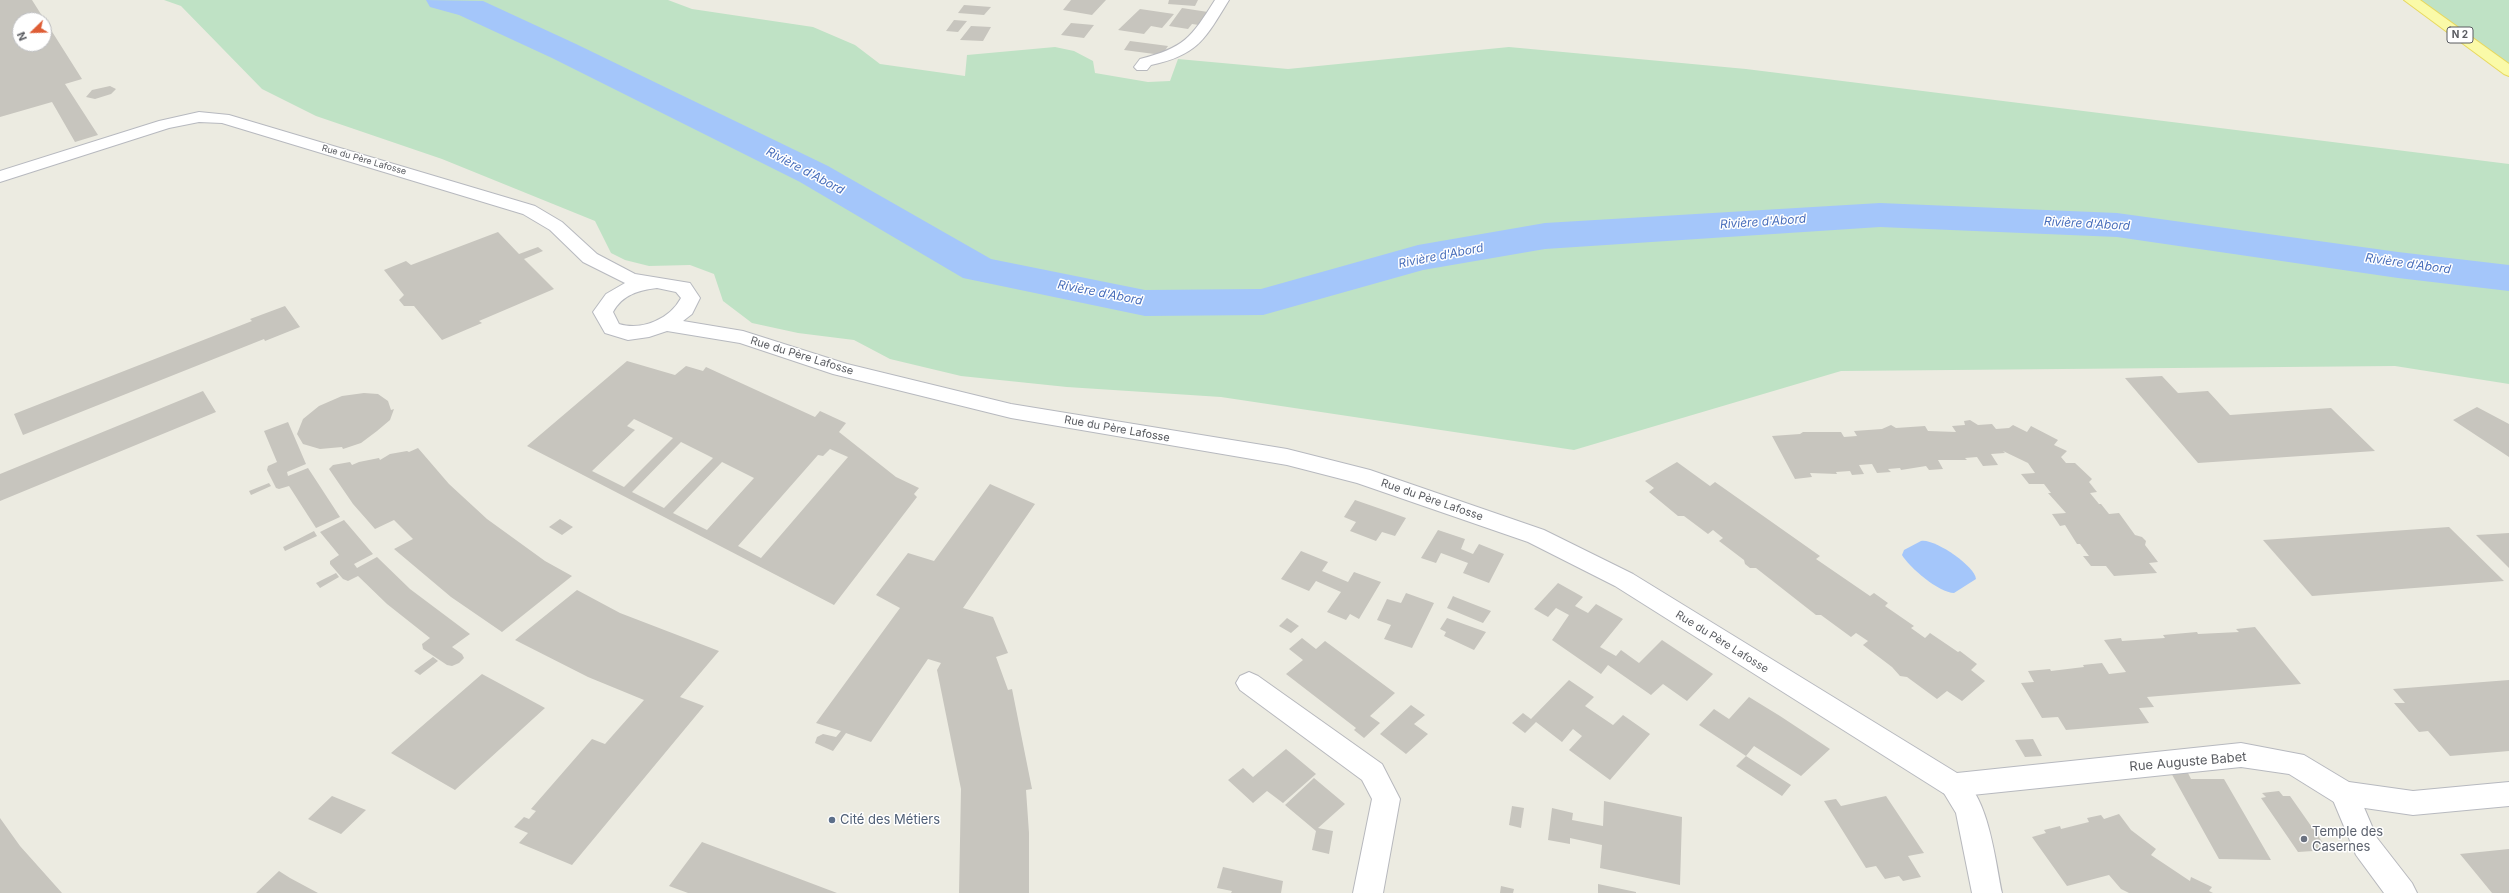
<!DOCTYPE html>
<meta charset="utf-8">
<style>
body{margin:0}
#map{position:relative;width:2509px;height:893px;overflow:hidden;background:#ecebe1;font-family:Inter,sans-serif}
canvas{display:block}
.north{position:absolute;left:12px;top:12px;width:40px;height:40px;box-sizing:border-box;background:#fff;border:1px solid #bdbec0;border-radius:50%;rotate:247deg;font-size:11px;font-weight:700;line-height:16px;text-align:center;color:#5a5c61}
.north::after{content:'';display:block;margin:auto;width:14px;height:18px;background:#de5d35;clip-path:polygon(50% 0,100% 100%,50% 72%,0 100%)}
</style>
<div id="map">
<canvas width="2509" height="893"></canvas>
<div class="north">N</div>
</div>
<script>
const ctx = document.querySelector('canvas').getContext('2d');
ctx.lineJoin = 'round';
function paint(path, color) { ctx.fillStyle = color; ctx.fill(path, 'evenodd'); }
function strokePath(path, color, width, dash) { ctx.strokeStyle = color; ctx.lineWidth = width; ctx.lineCap = dash ? 'butt' : 'round'; ctx.setLineDash(dash || []); ctx.stroke(path); }
function drawText(font, color, halo, rows, align = 'center') {
  ctx.font = font + ' Inter,sans-serif'; ctx.lineWidth = 3; ctx.setLineDash([]); ctx.textBaseline = 'middle'; ctx.strokeStyle = halo; ctx.fillStyle = color; for (const [text, x, y, turn = 0] of rows) {
    ctx.save(); ctx.translate(x, y); ctx.rotate((+turn || 0) * Math.PI / 180); ctx.textAlign = isNaN(turn) ? turn : align; if (halo) ctx.strokeText(text, 0, 0); ctx.fillText(text, 0, 0); ctx.restore();
  }
}
paint(new Path2D(`
 M 164,0 L 668,0 L 692,9 L 813,27 L 855,45 L 880,64 L 965,76 L 967,55 L 1055,47 L 1074,51 L 1093,61 L 1095,73 L 1148,82 L 1170,81 L 1178,59 L 1288,69 L 1509,47 L 1746,69 L 2509,164 L 2509,384 L 2395,366 L 1841,371 L 1574,450 L 1221,397 L 1067,387 L 961,376 L 890,359 L 854,340 L 798,333 L 752,323 L 723,301 L 714,274 L 690,265 L 649,266 L 625,260 L 611,253 L 595,221 L 442,159 L 316,116 L 262,89 L 181,6 Z
 M 2419,0 L 2509,0 L 2509,67 Z`), '#bfe2c5');
paint(new Path2D(`
 M 1921,541 C 1934,538 1975,566 1976,579 L 1954,593 C 1939,593 1909,567 1902,555 L 1904,550 Z`), '#a4c6fa');
paint(new Path2D(`
 M 426,0 L 483,1 L 576,44 L 828,166 L 991,259 L 1145,290 L 1261,289 L 1418,245 L 1545,223 L 1880,203 L 2117,213 L 2398,252 L 2509,265 L 2509,291 L 2398,278 L 2117,237 L 1880,227 L 1545,249 L 1423,270 L 1263,315 L 1145,316 L 963,278 L 800,182 L 552,58 L 459,15 L 430,7 Z`), '#a4c6fa');
paint(new Path2D(`
 M 0,0 L 32,0 L 82,79 L 65,84 L 98,135 L 75,142 L 52,102 L 0,117 ZM 20,20 L 44,20 L 44,44 L 20,44 Z
 M 1071,0 L 1106,0 L 1092,15 L 1063,10 Z
 M 1169,0 L 1198,0 L 1195,6 L 1168,4 Z
 M 964,5 L 991,7 L 984,15 L 958,13 Z
 M 1182,8 L 1208,12 L 1199,25 L 1192,24 L 1188,29 L 1169,26 Z
 M 1140,9 L 1174,14 L 1162,28 L 1151,26 L 1144,34 L 1118,30 Z
 M 954,20 L 967,21 L 958,32 L 946,31 Z
 M 1071,23 L 1094,25 L 1084,38 L 1061,35 Z
 M 971,26 L 991,27 L 983,41 L 960,40 Z
 M 1130,41 L 1168,46 L 1162,55 L 1124,50 Z
 M 110,86 L 116,89 L 111,94 L 95,99 L 86,97 L 92,90 Z
 M 498,232 L 519,254 L 538,247 L 543,251 L 524,259 L 554,289 L 479,321 L 482,323 L 442,340 L 414,306 L 404,306 L 399,300 L 404,295 L 384,270 L 406,261 L 411,265 Z
 M 285,306 L 300,327 L 265,341 L 264,339 L 23,435 L 14,414 L 252,321 L 250,319 Z
 M 627,361 L 675,375 L 686,366 L 703,371 L 706,367 L 815,417 L 820,411 L 846,423 L 839,432 L 896,477 L 919,488 L 914,494 L 917,497 L 834,605 L 527,446 ZM 634,419 L 673,438 L 624,487 L 592,471 L 635,430 L 627,426 ZM 681,442 L 713,458 L 664,508 L 632,492 ZM 830,449 L 848,457 L 761,558 L 738,546 L 818,455 L 823,456 ZM 722,462 L 754,478 L 707,530 L 673,513 Z
 M 2162,376 L 2178,393 L 2208,391 L 2230,415 L 2331,408 L 2375,451 L 2198,463 L 2125,378 Z
 M 203,391 L 216,412 L 0,501 L 0,474 Z
 M 364,393 L 378,394 L 388,401 L 391,410 L 394,409 L 390,420 L 377,431 L 361,443 L 343,449 L 342,447 L 320,449 L 303,444 L 297,434 L 303,419 L 319,406 L 342,396 Z
 M 2477,407 L 2509,424 L 2509,457 L 2453,420 Z
 M 1970,420 L 1978,425 L 1992,424 L 1996,429 L 2009,428 L 2013,425 L 2027,432 L 2031,426 L 2058,440 L 2054,445 L 2067,451 L 2061,457 L 2066,463 L 2075,463 L 2092,479 L 2089,482 L 2097,492 L 2090,493 L 2099,504 L 2101,504 L 2109,514 L 2119,513 L 2135,535 L 2142,537 L 2146,541 L 2145,545 L 2158,562 L 2149,563 L 2157,573 L 2114,576 L 2106,566 L 2091,566 L 2083,556 L 2089,556 L 2080,544 L 2077,544 L 2065,525 L 2060,526 L 2052,514 L 2066,513 L 2048,493 L 2051,493 L 2044,484 L 2029,484 L 2021,474 L 2035,473 L 2028,463 L 2003,451 L 2005,453 L 1991,454 L 1998,465 L 1983,466 L 1977,457 L 1965,458 L 1967,460 L 1938,460 L 1943,469 L 1929,470 L 1926,466 L 1901,470 L 1900,468 L 1888,469 L 1891,472 L 1877,473 L 1872,464 L 1859,465 L 1864,474 L 1852,475 L 1850,471 L 1836,472 L 1837,474 L 1810,473 L 1812,477 L 1795,479 L 1772,436 L 1800,434 L 1803,432 L 1841,432 L 1844,437 L 1857,436 L 1854,431 L 1882,429 L 1891,425 L 1896,428 L 1925,426 L 1928,431 L 1956,432 L 1952,426 L 1965,425 L 1964,421 Z
 M 288,422 L 306,464 L 287,472 L 288,476 L 308,468 L 340,517 L 316,528 L 289,486 L 279,489 L 276,488 L 267,470 L 268,466 L 277,462 L 264,431 Z
 M 418,448 L 449,484 L 487,519 L 545,561 L 572,576 L 502,632 L 451,597 L 394,549 L 413,539 L 394,520 L 375,529 L 353,504 L 329,469 L 333,465 L 350,462 L 352,465 L 359,462 L 379,458 L 380,460 L 390,454 L 407,451 L 409,452 Z
 M 1677,462 L 1710,486 L 1715,482 L 1820,556 L 1816,559 L 1870,596 L 1874,593 L 1888,603 L 1885,606 L 1914,626 L 1911,628 L 1925,638 L 1930,633 L 1958,652 L 1960,651 L 1977,664 L 1971,670 L 1985,681 L 1962,701 L 1947,691 L 1937,699 L 1907,677 L 1900,676 L 1892,667 L 1863,645 L 1868,641 L 1856,633 L 1851,637 L 1821,615 L 1816,615 L 1756,568 L 1750,568 L 1745,564 L 1744,560 L 1719,541 L 1723,538 L 1713,530 L 1708,534 L 1684,516 L 1678,516 L 1649,492 L 1654,488 L 1645,481 Z
 M 269,483 L 271,486 L 251,495 L 249,491 Z
 M 990,484 L 1035,504 L 963,608 L 993,617 L 1008,653 L 996,657 L 1008,690 L 1012,689 L 1032,789 L 1026,790 L 1029,833 L 1029,893 L 959,893 L 961,789 L 937,670 L 941,663 L 928,659 L 871,742 L 846,733 L 833,751 L 815,743 L 817,737 L 823,734 L 836,737 L 841,731 L 816,723 L 900,608 L 876,595 L 908,553 L 934,561 Z
 M 1355,500 L 1381,509 L 1406,518 L 1395,536 L 1382,532 L 1376,541 L 1350,531 L 1356,522 L 1344,517 Z
 M 560,519 L 573,527 L 562,535 L 549,527 Z
 M 344,520 L 373,554 L 354,564 L 357,568 L 377,557 L 410,589 L 470,634 L 452,647 L 462,654 L 464,658 L 459,663 L 452,666 L 447,665 L 423,649 L 422,644 L 430,638 L 387,604 L 358,576 L 348,581 L 343,579 L 330,564 L 330,561 L 339,555 L 320,532 Z
 M 2449,527 L 2504,581 L 2312,596 L 2263,540 Z
 M 1438,530 L 1465,539 L 1461,549 L 1473,554 L 1479,544 L 1504,554 L 1489,583 L 1463,573 L 1468,563 L 1441,553 L 1436,563 L 1421,558 Z
 M 314,531 L 317,536 L 285,551 L 283,547 Z
 M 2509,533 L 2509,568 L 2476,535 Z
 M 1301,551 L 1328,562 L 1322,571 L 1348,582 L 1354,572 L 1381,582 L 1359,619 L 1350,614 L 1346,620 L 1327,612 L 1341,592 L 1316,581 L 1309,591 L 1281,579 Z
 M 336,573 L 339,577 L 320,588 L 316,583 Z
 M 1558,583 L 1583,597 L 1575,606 L 1588,613 L 1596,604 L 1623,619 L 1600,647 L 1616,656 L 1621,650 L 1639,663 L 1662,640 L 1713,674 L 1687,701 L 1663,684 L 1651,695 L 1608,665 L 1601,674 L 1552,640 L 1569,615 L 1556,608 L 1548,617 L 1534,609 Z
 M 577,590 L 620,613 L 719,651 L 680,697 L 704,706 L 572,865 L 519,843 L 528,833 L 514,827 L 524,817 L 529,819 L 536,811 L 531,809 L 592,739 L 605,744 L 644,700 L 588,677 L 515,640 Z
 M 1406,593 L 1434,603 L 1412,648 L 1384,639 L 1391,625 L 1377,620 L 1387,599 L 1401,603 Z
 M 1453,596 L 1455,597 L 1491,611 L 1483,623 L 1447,608 Z
 M 1287,618 L 1299,626 L 1291,633 L 1279,626 Z
 M 1447,618 L 1486,632 L 1474,650 L 1444,636 L 1446,632 L 1440,629 Z
 M 2255,627 L 2301,684 L 2147,697 L 2154,707 L 2139,708 L 2149,723 L 2066,730 L 2058,717 L 2042,718 L 2021,683 L 2034,682 L 2028,671 L 2050,669 L 2051,671 L 2084,667 L 2083,665 L 2102,663 L 2109,674 L 2126,672 L 2104,640 L 2121,638 L 2122,641 L 2165,638 L 2163,635 L 2197,632 L 2198,634 L 2239,632 L 2236,629 Z
 M 1302,638 L 1316,649 L 1325,641 L 1395,693 L 1370,716 L 1380,723 L 1364,738 L 1354,730 L 1356,728 L 1286,674 L 1303,660 L 1289,649 Z
 M 433,657 L 438,661 L 420,675 L 414,671 Z
 M 482,674 L 545,708 L 455,790 L 391,753 Z
 M 1569,680 L 1594,697 L 1585,706 L 1613,725 L 1623,715 L 1650,734 L 1610,780 L 1569,750 L 1582,736 L 1573,729 L 1562,742 L 1536,722 L 1525,733 L 1512,723 L 1523,713 L 1531,719 Z
 M 2509,680 L 2509,751 L 2450,756 L 2428,731 L 2419,732 L 2394,703 L 2405,703 L 2393,689 Z
 M 1749,697 L 1780,716 L 1830,749 L 1801,776 L 1754,746 L 1746,756 L 1699,725 L 1714,709 L 1729,719 Z
 M 1411,705 L 1425,715 L 1414,724 L 1428,734 L 1406,754 L 1380,734 Z
 M 2033,739 L 2042,756 L 2025,757 L 2015,740 Z
 M 1286,749 L 1316,774 L 1283,803 L 1267,791 L 1253,803 L 1228,780 L 1243,768 L 1253,777 Z
 M 1746,756 L 1791,785 L 1782,796 L 1736,766 Z
 M 2170,771 L 2187,771 L 2191,779 L 2224,779 L 2271,860 L 2219,859 Z
 M 1314,778 L 1345,804 L 1318,828 L 1333,831 L 1329,854 L 1312,850 L 1316,831 L 1285,805 Z
 M 2279,791 L 2283,796 L 2290,796 L 2328,850 L 2298,852 L 2261,798 L 2266,797 L 2262,793 Z
 M 332,796 L 366,810 L 341,834 L 308,819 Z
 M 1886,796 L 1924,853 L 1908,856 L 1921,877 L 1903,881 L 1899,876 L 1885,879 L 1876,866 L 1866,868 L 1824,801 L 1836,799 L 1841,806 Z
 M 1604,801 L 1682,817 L 1680,885 L 1600,868 L 1602,845 L 1570,838 L 1570,844 L 1548,840 L 1552,808 L 1573,813 L 1572,820 L 1603,826 Z
 M 1512,806 L 1524,808 L 1521,828 L 1509,825 Z
 M 2119,814 L 2131,830 L 2156,849 L 2151,855 L 2190,881 L 2191,877 L 2212,887 L 2209,891 L 2213,893 L 2129,893 L 2121,889 L 2109,875 L 2067,886 L 2032,837 L 2046,833 L 2044,830 L 2060,826 L 2061,829 L 2089,822 L 2087,818 L 2101,815 L 2104,819 Z
 M 0,818 L 20,846 L 62,893 L 0,893 Z
 M 702,842 L 837,893 L 688,893 L 669,886 Z
 M 2509,849 L 2509,893 L 2492,893 L 2460,854 Z
 M 1223,867 L 1283,881 L 1281,893 L 1231,893 L 1232,891 L 1217,888 Z
 M 279,871 L 290,878 L 318,893 L 256,893 Z
 M 1598,884 L 1636,892 L 1636,893 L 1598,893 Z
 M 1501,886 L 1514,889 L 1513,893 L 1500,893 Z`), '#c7c5be');
const street = new Path2D(`
 M 1215,0 L 1229,0 C 1205,39 1198,55 1151,65 L 1147,70 L 1137,70 L 1134,67 L 1140,59 C 1184,48 1191,38 1215,0 Z
 M 1249,672 L 1258,676 L 1382,764 L 1400,799 L 1383,893 L 1353,893 L 1372,799 L 1362,780 L 1240,690 L 1236,683 L 1240,676 Z
 M 1953,773 C 1988,785 1995,860 2002,893 L 1972,893 L 1956,813 L 1939,785 L 1943,777 Z
 M 2344,781 L 2354,784 L 2377,838 L 2412,883 L 2417,893 L 2384,893 L 2356,855 L 2330,793 L 2334,784 Z`);
const secondary = new Path2D(`
 M 199,112 L 229,115 L 535,206 L 562,222 L 597,254 L 635,274 L 690,283 L 700,298 L 692,314 L 683,321 L 743,331 L 847,364 L 1011,404 L 1287,449 L 1370,470 L 1544,530 L 1633,574 L 1957,773 L 2241,743 L 2304,755 L 2349,782 L 2413,791 L 2509,782 L 2509,806 L 2413,815 L 2344,805 L 2334,802 L 2289,774 L 2241,767 L 1953,797 L 1943,793 L 1615,586 L 1528,542 L 1357,483 L 1287,465 L 1011,418 L 833,374 L 740,343 L 667,331 L 649,337 L 628,340 L 605,333 L 593,312 L 606,294 L 625,283 L 583,262 L 550,230 L 523,214 L 222,123 L 199,122 L 169,128 L 0,182 L 0,171 L 159,121 ZM 657,288 L 676,292 L 681,298 C 670,319 642,331 619,324 L 613,312 C 622,295 639,290 657,288 Z`);
const primary = new Path2D(`
 M 2404,0 L 2420,0 L 2509,64 L 2509,76 L 2504,74 Z`);
strokePath(street, '#b7b8bd', 2);
strokePath(secondary, '#b7b9bf', 2);
strokePath(primary, '#e8d85e', 2);
paint(street, '#fff');
paint(secondary, '#fff');
paint(primary, '#fafaa8');
for (const [x, y, r, color] of [
 [832,820,4,"#5c6f8a"],
 [2304,839,4,"#6b7280"]
]) { const dot = new Path2D(); dot.arc(x, y, r, 0, 2 * Math.PI); ctx.fillStyle = color; ctx.fill(dot); strokePath(dot, '#fff', 1.5); }
drawText('9px', '#5a5c61', '#fff', [
 ["Rue du Père Lafosse",364,160,16]
]);
for (const [x, y, w] of [
 [2460,35,26]
]) { const box = new Path2D(); box.roundRect(x - w / 2, y - 8, w, 16, 3); ctx.fillStyle = '#fff'; ctx.fill(box); strokePath(box, '#5a5c61', 1); }
drawText('bold 10px', '#5a5c61', null, [
 ["N 2",2460,35]
]);
drawText('11px', '#5a5c61', '#fff', [
 ["Rue du Père Lafosse",802,356,17],
 ["Rue du Père Lafosse",1117,429,10],
 ["Rue du Père Lafosse",1432,500,19],
 ["Rue du Père Lafosse",1722,642,32]
]);
drawText('italic 12px', '#486ebb', '#fff', [
 ["Rivière d'Abord",805,171,28],
 ["Rivière d'Abord",1763,222,-4],
 ["Rivière d'Abord",2087,224,3],
 ["Rivière d'Abord",1441,256,-11],
 ["Rivière d'Abord",2408,264,8],
 ["Rivière d'Abord",1100,293,11]
]);
drawText('13px', '#5a5c61', '#fff', [
 ["Rue Auguste Babet",2188,762,-5]
]);
drawText('13px', '#4e5e75', '#fff', [
 ["Cité des Métiers",840,820]
], 'left');
drawText('13px', '#5b616d', '#fff', [
 ["Temple des",2312,832],
 ["Casernes",2312,847]
], 'left');
</script>
